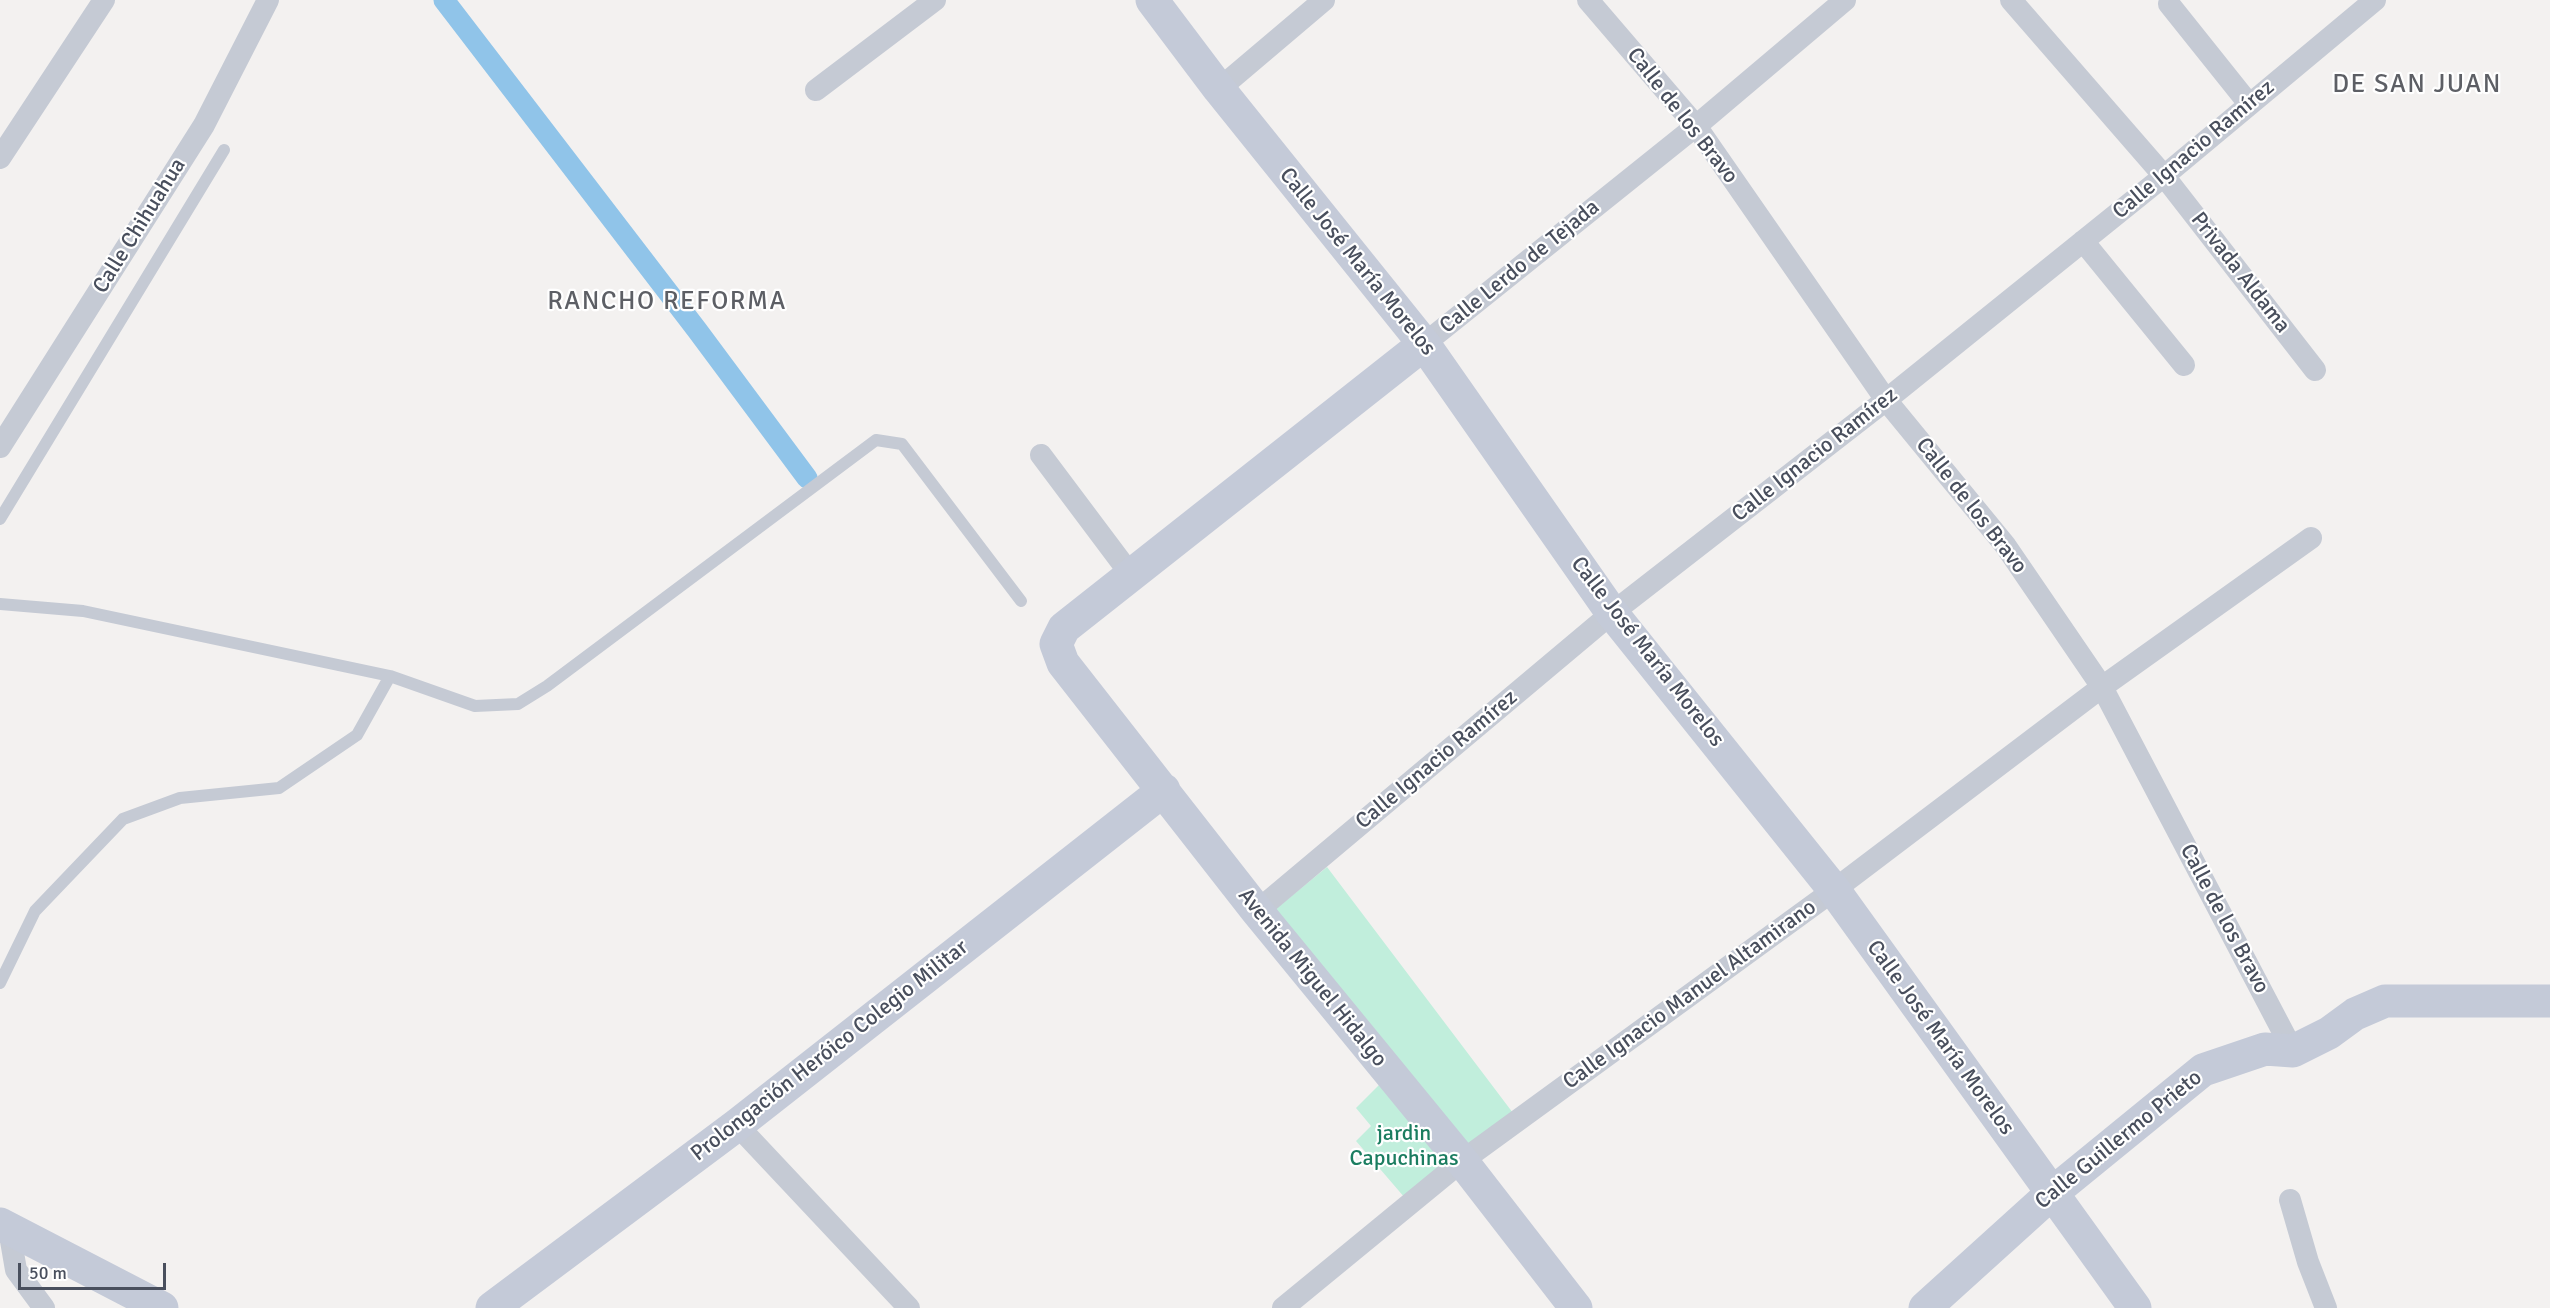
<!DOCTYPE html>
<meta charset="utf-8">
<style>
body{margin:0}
#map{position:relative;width:2550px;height:1308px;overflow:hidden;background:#f3f1f0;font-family:Signika,sans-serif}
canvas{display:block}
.scale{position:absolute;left:18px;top:1263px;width:148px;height:27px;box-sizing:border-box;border:3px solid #494f5d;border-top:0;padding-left:8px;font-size:18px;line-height:21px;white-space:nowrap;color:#494f5d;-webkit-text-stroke:4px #fff;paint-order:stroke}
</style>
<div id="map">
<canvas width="2550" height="1308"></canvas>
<div class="scale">50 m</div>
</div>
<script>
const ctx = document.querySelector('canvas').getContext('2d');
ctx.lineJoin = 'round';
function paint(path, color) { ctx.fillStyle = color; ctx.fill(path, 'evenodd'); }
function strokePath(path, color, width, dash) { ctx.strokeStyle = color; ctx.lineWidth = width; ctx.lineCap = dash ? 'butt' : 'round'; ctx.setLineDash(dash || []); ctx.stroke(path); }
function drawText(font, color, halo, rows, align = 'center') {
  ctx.font = font + ' Signika,sans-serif'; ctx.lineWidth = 4.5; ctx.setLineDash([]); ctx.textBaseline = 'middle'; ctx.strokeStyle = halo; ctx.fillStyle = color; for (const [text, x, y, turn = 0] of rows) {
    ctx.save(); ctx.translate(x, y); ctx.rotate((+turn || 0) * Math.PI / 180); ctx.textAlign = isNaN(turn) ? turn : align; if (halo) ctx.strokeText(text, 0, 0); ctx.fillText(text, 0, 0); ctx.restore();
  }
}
paint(new Path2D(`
 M 1327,867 L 1513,1113 L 1464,1152 L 1273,911 Z
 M 1390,1074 L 1454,1159 L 1405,1198 L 1356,1141 L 1371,1126 L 1356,1108 Z`), '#c1eedc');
strokePath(new Path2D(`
 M 444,0 L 697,330 L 807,478`), '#90c4e9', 21);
strokePath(new Path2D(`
 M 0,519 L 224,150
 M 0,604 L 83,611 L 390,676 L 475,706 L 518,704 L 547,686 L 876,440 L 902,444 L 1021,601
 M 0,983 L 35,911 L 123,819 L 180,798 L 279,788 L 357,735 L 390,676`), '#c5cad4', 12);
strokePath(new Path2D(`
 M 1588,0 L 1696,126 L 1886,400 L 2005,545 L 2102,687 L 2293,1051
 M 2011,0 L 2164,176 L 2315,370
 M 2169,4 L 2249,104
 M 1219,89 L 1324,0
 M 816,90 L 935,0
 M 0,158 L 104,0
 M 2083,241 L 2184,365
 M 1424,344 L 1696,126 L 1845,0
 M 0,447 L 204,125 L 268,0
 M 1041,455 L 1131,575
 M 1257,911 L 1612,613 L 1886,400 L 2164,176 L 2375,0
 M 737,1125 L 909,1308
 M 2290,1200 L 2308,1262 L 2326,1308
 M 9,1229 L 16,1270 L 44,1308
 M 1283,1308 L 1462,1161 L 1834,890 L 2102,687 L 2311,538`), '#c5cad4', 22);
strokePath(new Path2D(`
 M 1152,0 L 1219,89 L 1424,344 L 1612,613 L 1834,890 L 2135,1308
 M 1424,344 L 1064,628 L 1056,644 L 1063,663 L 1257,911 L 1462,1161 L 1576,1308
 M 0,1224 L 162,1308
 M 492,1308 L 737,1125 L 1164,790
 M 1925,1308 L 2051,1194 L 2203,1070 L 2265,1049 L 2293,1051 L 2329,1033 L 2355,1014 L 2385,1001 L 2550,1001`), '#c4cad8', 33);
drawText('22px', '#494f5d', '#fff', [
 ["Calle de los Bravo",1682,116,52],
 ["Calle Ignacio Ramírez",2194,150,-40],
 ["Calle Chihuahua",140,226,-58],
 ["Calle José María Morelos",1357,262,51],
 ["Calle Lerdo de Tejada",1520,267,-39],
 ["Privada Aldama",2240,273,52],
 ["Calle Ignacio Ramírez",1815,455,-38],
 ["Calle de los Bravo",1971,506,52],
 ["Calle José María Morelos",1647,652,52],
 ["Calle Ignacio Ramírez",1437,760,-40],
 ["Calle de los Bravo",2224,919,62],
 ["Avenida Miguel Hidalgo",1312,978,51],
 ["Calle Ignacio Manuel Altamirano",1690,995,-36],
 ["Calle José María Morelos",1940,1038,54],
 ["Prolongación Heróico Colegio Militar",830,1051,-38],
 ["Calle Guillermo Prieto",2119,1140,-39]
]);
drawText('22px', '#1b7d60', '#fff', [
 ["jardin",1404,1134],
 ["Capuchinas",1404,1159]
]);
ctx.letterSpacing = '1.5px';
drawText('26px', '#5d5f65', '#fff', [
 ["DE SAN JUAN",2417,85],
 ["RANCHO REFORMA",667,302]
]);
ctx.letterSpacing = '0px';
</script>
